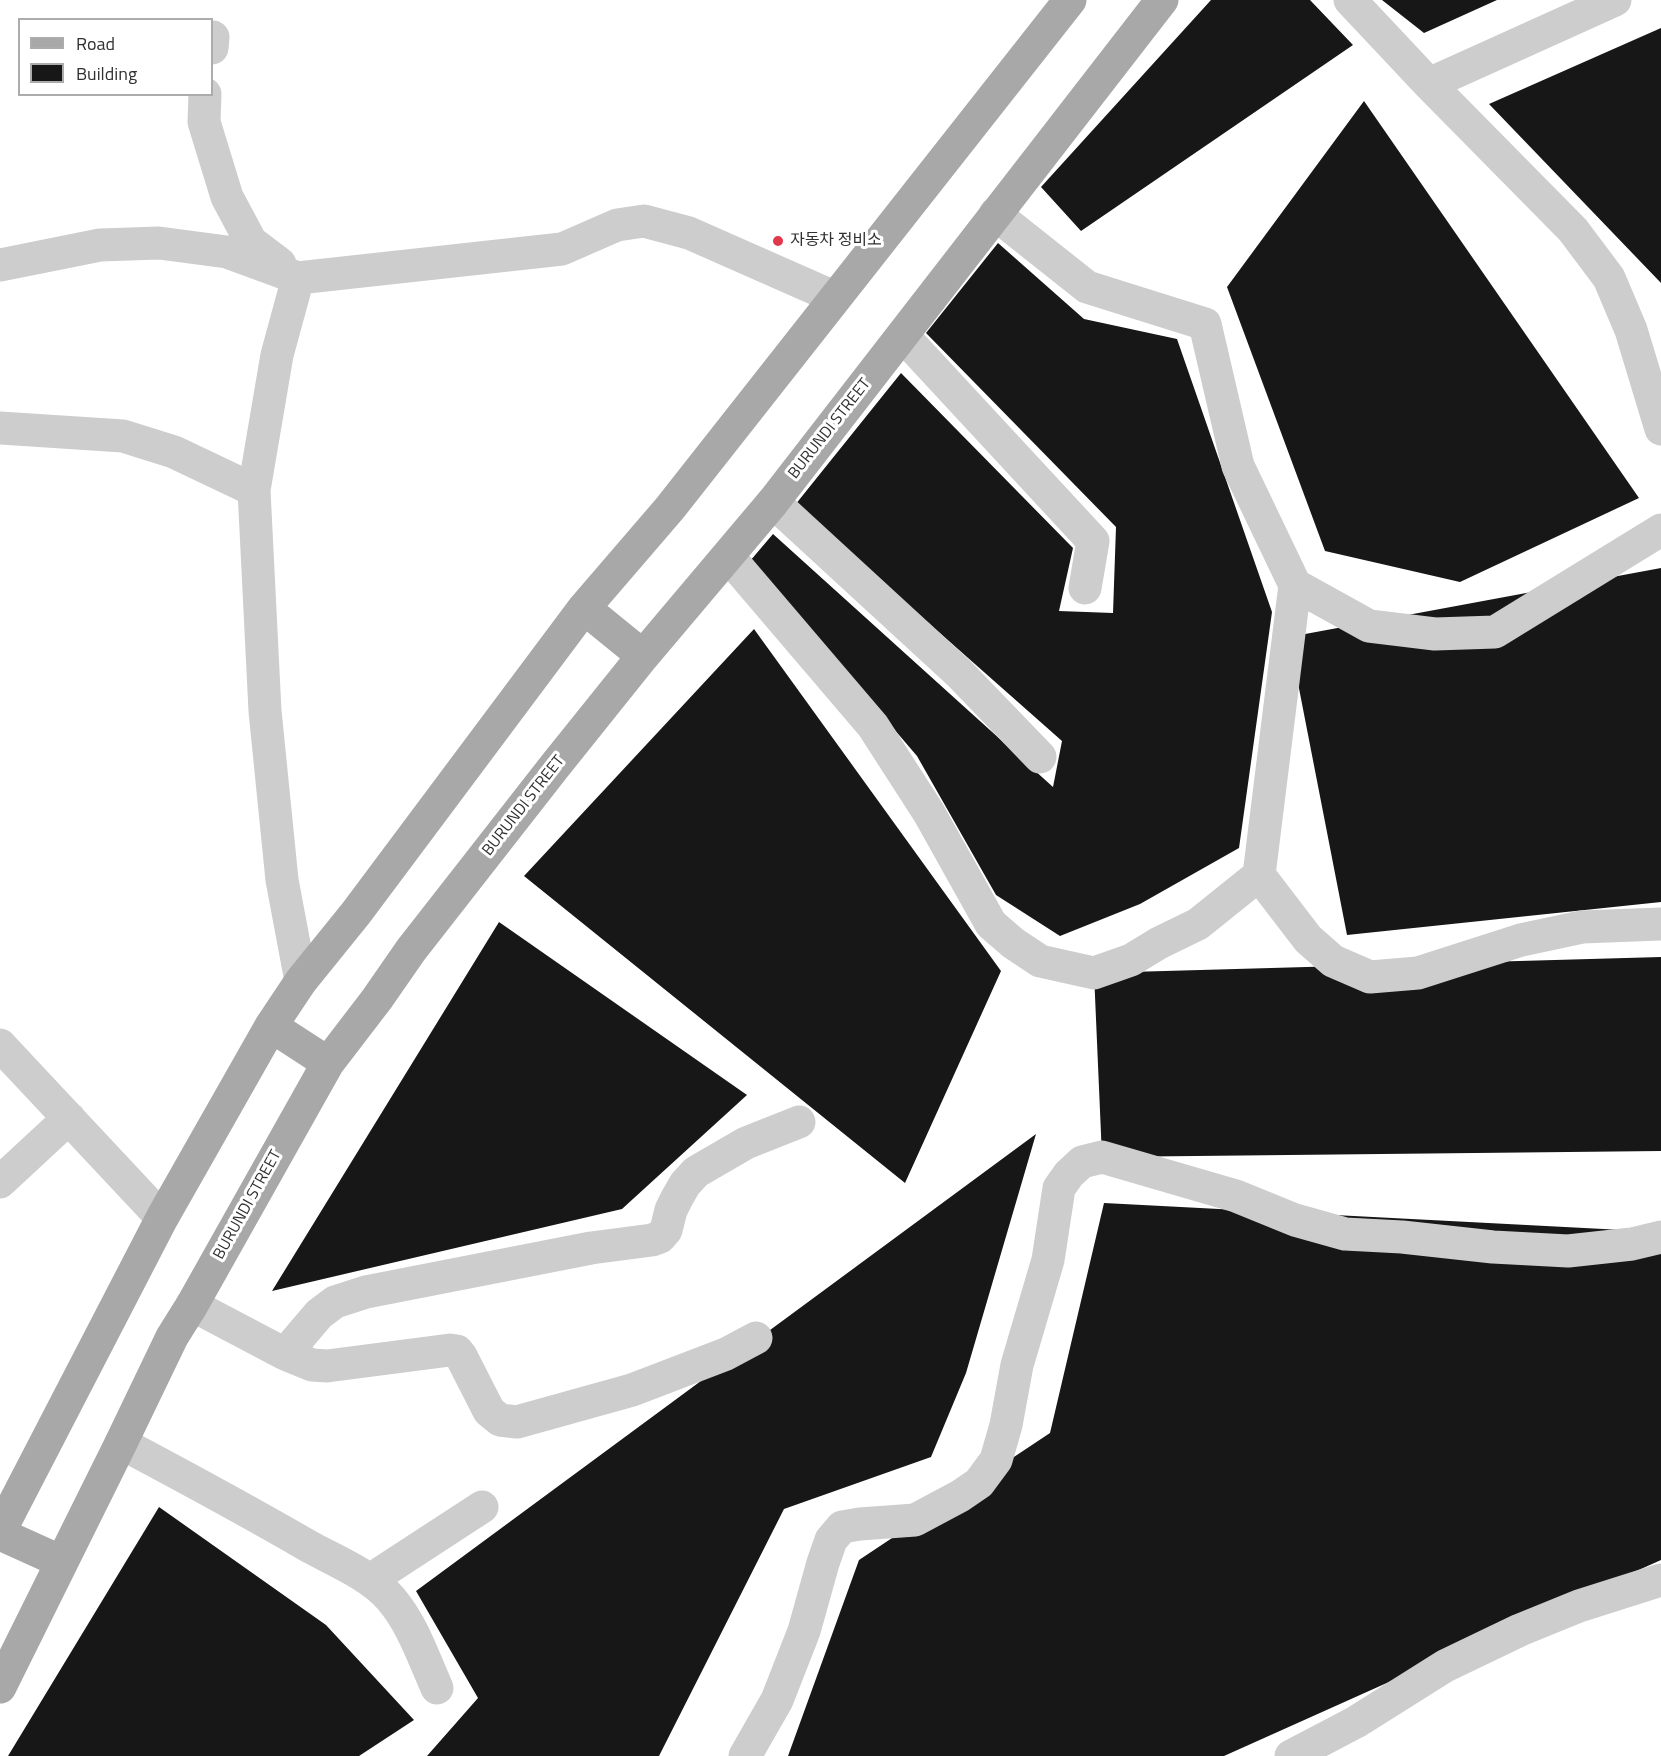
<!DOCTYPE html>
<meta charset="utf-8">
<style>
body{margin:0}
#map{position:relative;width:1661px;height:1756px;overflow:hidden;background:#fff;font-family:"Titillium Web",sans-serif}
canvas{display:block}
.legend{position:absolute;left:18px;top:18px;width:195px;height:78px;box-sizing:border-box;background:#fff;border:2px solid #acacac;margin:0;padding:8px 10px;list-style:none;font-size:18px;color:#303030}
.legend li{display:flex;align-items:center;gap:12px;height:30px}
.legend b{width:30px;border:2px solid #acacac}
</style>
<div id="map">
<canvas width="1661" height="1756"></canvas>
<ul class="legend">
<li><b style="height:8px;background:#a8a8a8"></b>Road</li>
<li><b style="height:16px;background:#171717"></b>Building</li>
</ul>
</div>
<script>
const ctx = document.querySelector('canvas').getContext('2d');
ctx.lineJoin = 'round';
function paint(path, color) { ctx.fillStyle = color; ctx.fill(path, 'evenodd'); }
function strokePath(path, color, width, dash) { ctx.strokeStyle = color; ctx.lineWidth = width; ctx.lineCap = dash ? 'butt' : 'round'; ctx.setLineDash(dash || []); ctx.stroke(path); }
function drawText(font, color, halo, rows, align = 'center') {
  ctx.font = font + ' "Titillium Web","Noto Sans KR",sans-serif'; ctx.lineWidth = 6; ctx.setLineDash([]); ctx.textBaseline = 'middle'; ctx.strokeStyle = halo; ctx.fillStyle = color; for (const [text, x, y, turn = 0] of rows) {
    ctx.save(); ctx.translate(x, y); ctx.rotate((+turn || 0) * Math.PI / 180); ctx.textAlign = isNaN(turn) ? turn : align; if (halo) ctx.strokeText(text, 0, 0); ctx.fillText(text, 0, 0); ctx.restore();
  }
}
paint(new Path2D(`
 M 1211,0 L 1310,0 L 1353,45 L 1081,231 L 1041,187 Z
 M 1382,0 L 1497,0 L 1424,33 Z
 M 1661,28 L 1661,283 L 1489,104 Z
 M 1364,101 L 1639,498 L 1460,582 L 1325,551 L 1227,287 Z
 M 998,243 L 1084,319 L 1177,339 L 1272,612 L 1239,848 L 1140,904 L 1060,936 L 996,895 L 917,756 L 750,561 L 773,534 L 1053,787 L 1062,741 L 795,505 L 901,373 L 1073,548 L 1059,611 L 1113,613 L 1116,527 L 926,333 Z
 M 1661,568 L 1661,902 L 1347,935 L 1289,637 Z
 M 754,629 L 1001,971 L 905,1183 L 524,876 Z
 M 499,922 L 747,1095 L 622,1209 L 272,1291 Z
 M 1661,957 L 1661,1151 L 1102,1157 L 1094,973 Z
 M 1036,1134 L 966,1373 L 931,1457 L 784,1509 L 659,1756 L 427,1756 L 478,1698 L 416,1591 Z
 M 1104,1203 L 1661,1232 L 1661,1560 L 1224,1756 L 788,1756 L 859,1560 L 1050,1433 Z
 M 159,1507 L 326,1625 L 414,1720 L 359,1756 L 8,1756 Z`), '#171717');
strokePath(new Path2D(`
 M 1350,0 L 1429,84 L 1573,230 L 1609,278 L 1631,330 L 1661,429
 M 212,48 L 213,37
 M 1429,84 L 1615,0
 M 205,94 L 204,122 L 227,197 L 251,242 L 280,264
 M 995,214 L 1087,287 L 1205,324 L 1238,466 L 1295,585 L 1259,875 L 1308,939 L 1333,961 L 1370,977 L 1418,973 L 1521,940 L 1582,927 L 1661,924
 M 0,265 L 100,245 L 159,243 L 227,252 L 298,278 L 562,249 L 617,225 L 644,221 L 689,233 L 834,297
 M 298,278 L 277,355 L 254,490 L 265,711 L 282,880 L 301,981
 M 903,336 L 1093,541 L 1085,588
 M 0,428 L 123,436 L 174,452 L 254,490
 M 773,502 L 959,673 L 1040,757
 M 728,556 L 873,726 L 929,813 L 991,924 L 1013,943 L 1040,961 L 1094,973 L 1131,960 L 1159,943 L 1198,924 L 1259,875
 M 1295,585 L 1369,626 L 1435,634 L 1495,632 L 1661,530
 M 0,1045 L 162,1218
 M 0,1182 L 69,1118
 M 192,1305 L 285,1354 L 312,1365 L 327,1366 L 450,1350 L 457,1351 L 461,1356 L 489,1411 L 500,1420 L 517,1422 L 632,1390 L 726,1354 L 756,1338
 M 285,1354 L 319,1314 L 335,1302 L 366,1292 L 591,1248 L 652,1240 L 660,1237 L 666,1230 L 671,1210 L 677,1198 L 685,1184 L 696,1172 L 746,1143 L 799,1122
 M 121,1443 C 185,1477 248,1511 310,1547 C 336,1561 372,1576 391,1599 C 413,1625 423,1657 437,1688
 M 370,1580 L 482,1507
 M 745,1756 L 777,1700 L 804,1631 L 823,1563 L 831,1540 L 842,1527 L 860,1524 L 915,1520 L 960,1496 L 979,1483 L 996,1460 L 1006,1425 L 1017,1365 L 1048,1260 L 1059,1188 L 1069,1174 L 1082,1162 L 1102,1157 L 1236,1196 L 1295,1220 L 1345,1234 L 1402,1237 L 1493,1247 L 1568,1251 L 1632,1244 L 1661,1237
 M 1291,1756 L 1356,1722 L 1445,1666 L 1520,1630 L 1579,1606 L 1661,1580`), '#cdcdcd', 33);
strokePath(new Path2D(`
 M 584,608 L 643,656
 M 271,1026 L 328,1063
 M 0,1531 L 162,1218 L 271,1026 L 301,981 L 356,913 L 584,608 L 670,508 L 1070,0
 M 0,1534 L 62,1562
 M 0,1687 L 121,1443 L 172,1337 L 192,1305 L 328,1063 L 377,999 L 411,950 L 554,767 L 643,656 L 773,502 L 1162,0`), '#a8a8a8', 33);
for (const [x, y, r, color] of [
 [778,241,6,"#e2384c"]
]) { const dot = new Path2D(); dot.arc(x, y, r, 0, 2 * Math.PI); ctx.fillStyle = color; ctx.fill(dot); strokePath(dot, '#fff', 2); }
drawText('16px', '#303030', '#fff', [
 ["자동차 정비소",790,241]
], 'left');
drawText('16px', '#303030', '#fff', [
 ["BURUNDI STREET",830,429,-52],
 ["BURUNDI STREET",524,806,-52],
 ["BURUNDI STREET",248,1205,-61]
]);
</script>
